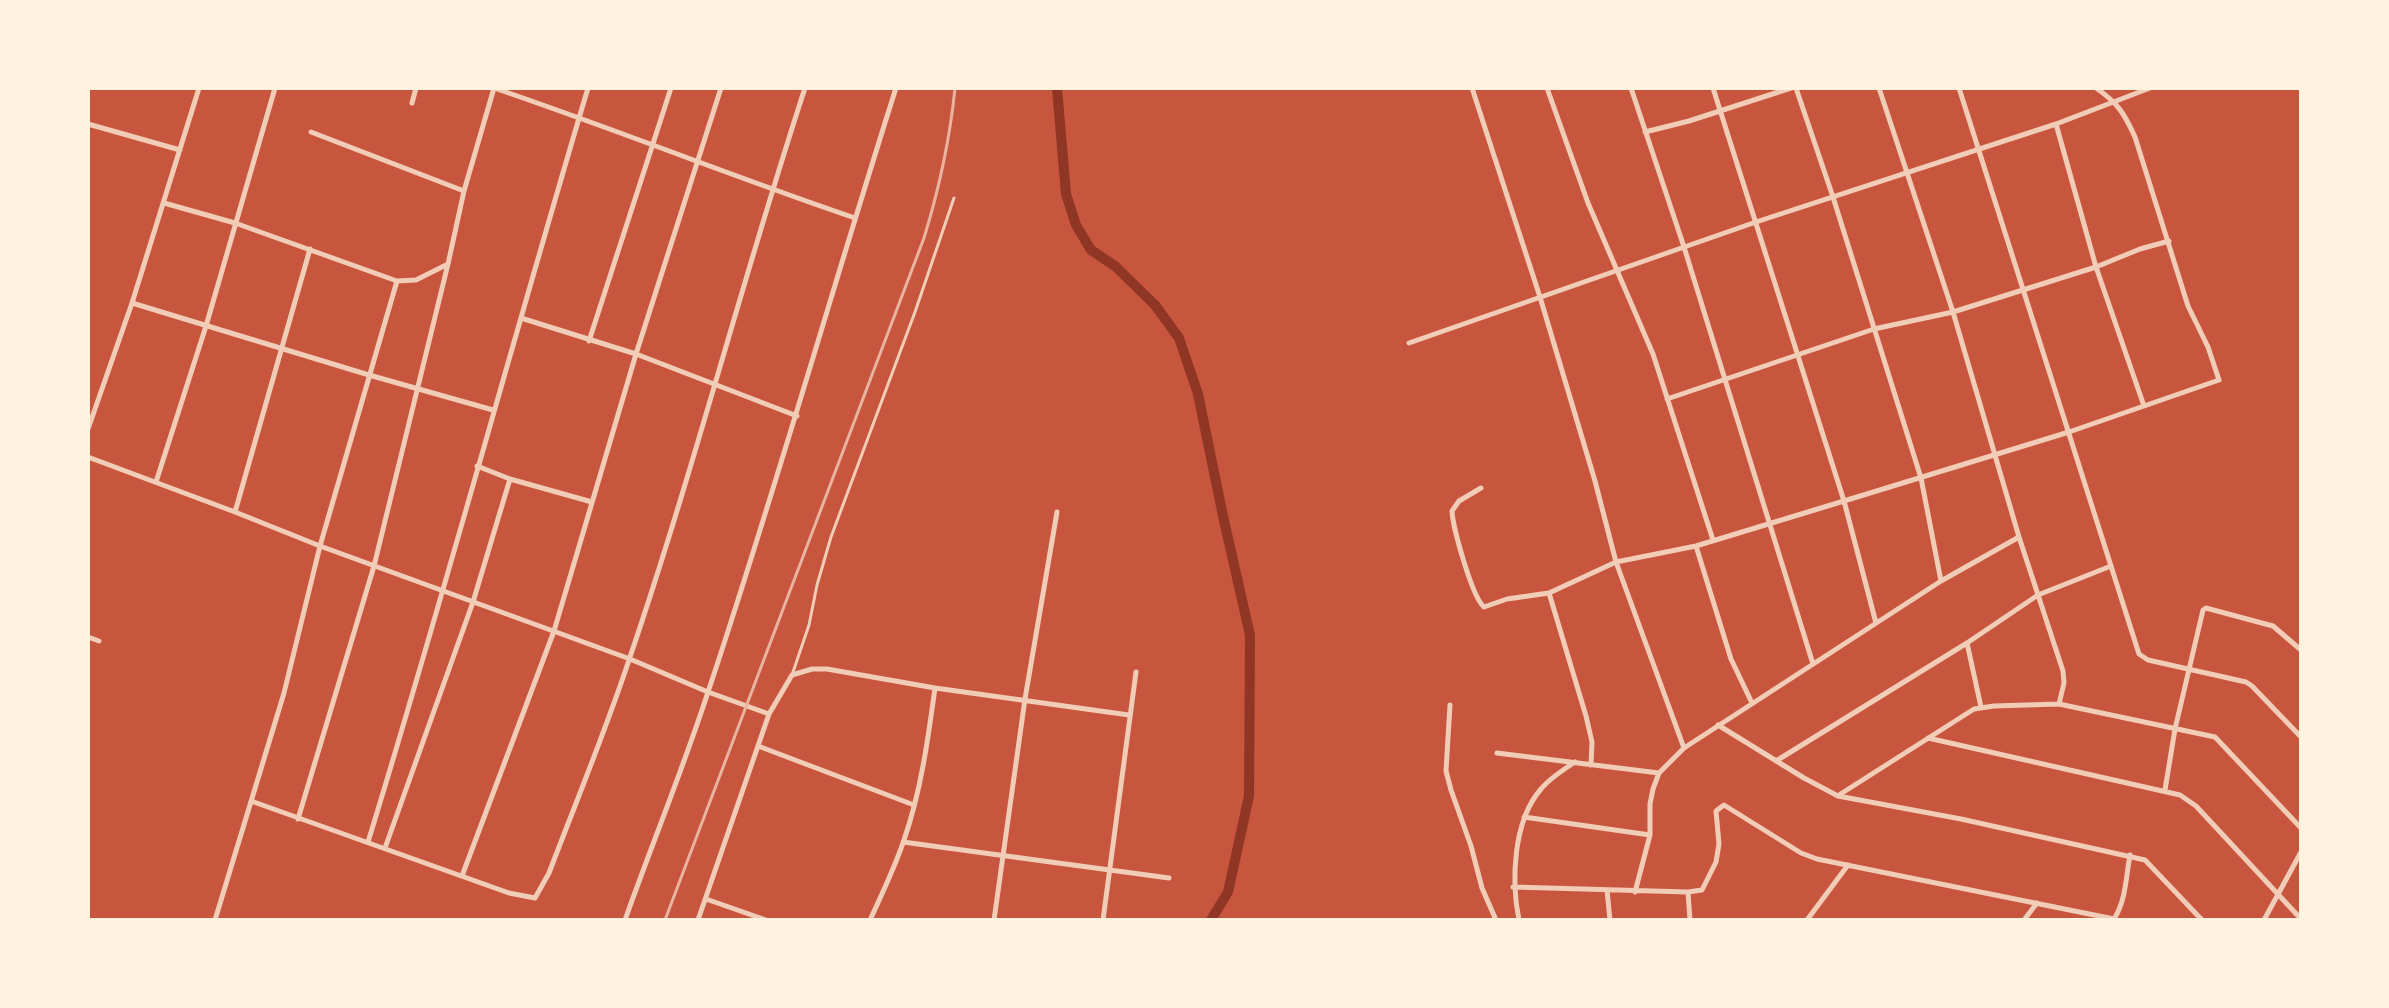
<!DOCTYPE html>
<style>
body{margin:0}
#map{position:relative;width:2389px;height:1008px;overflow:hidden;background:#c8553d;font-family:"Exo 2",sans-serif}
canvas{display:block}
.frame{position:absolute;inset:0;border:90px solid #fff3e0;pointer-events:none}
</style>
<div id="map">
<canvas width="2389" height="1008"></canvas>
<div class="frame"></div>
</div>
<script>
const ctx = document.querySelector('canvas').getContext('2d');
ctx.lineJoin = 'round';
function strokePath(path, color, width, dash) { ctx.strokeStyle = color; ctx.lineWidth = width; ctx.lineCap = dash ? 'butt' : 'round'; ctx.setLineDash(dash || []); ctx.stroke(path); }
strokePath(new Path2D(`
 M 1057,88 L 1066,194 L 1076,225 L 1091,250 L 1115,266 L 1155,305 L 1179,338 L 1198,394 L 1223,516 L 1250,635 L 1249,796 L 1228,892 L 1211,920`), '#8f3625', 10);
strokePath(new Path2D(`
 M 792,675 L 809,625 L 817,585 L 831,537 L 915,312 L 954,198`), '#f1ccb7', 3);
strokePath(new Path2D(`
 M 494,88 C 615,129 734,177 855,218
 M 1472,88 L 1540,297 L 1595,481 L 1616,562 L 1684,748
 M 1547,88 L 1588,203 L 1653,354 L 1713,540
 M 1631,88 L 1684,247 L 1813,664
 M 1713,88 L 1844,501 L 1876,623
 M 1796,88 L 1833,197 L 1921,478 L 1941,581
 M 1879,88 L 1953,312 L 2019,537 L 2063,671 L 2064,683 L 2059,704
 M 1959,88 L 2139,654 L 2148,660 L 2246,682 L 2252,686 L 2301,737
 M 412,103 L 416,88
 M 88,124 L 180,150
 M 2056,124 L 2096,267 L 2144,406
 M 311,132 L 464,191
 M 1645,132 L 1689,121 L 1791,88
 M 164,203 L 235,223 L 397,281 L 416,280 L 448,264 L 464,191 L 494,88
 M 132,303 L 369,375 L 493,410
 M 521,318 L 636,354 L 797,416
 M 589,341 L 671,88
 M 1409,343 L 1756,222 L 2056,124 L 2150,88
 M 1667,399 L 1874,329 L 1953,312 L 2096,267 L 2140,249 L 2169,241
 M 88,429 L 132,303 L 199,88
 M 88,457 L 235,512 L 320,546 L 630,659 L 708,692 L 769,714
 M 477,466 L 510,479 L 592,502
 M 156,482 L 206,326 L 275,88
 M 1481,488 L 1459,501 L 1452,511 C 1453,528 1472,597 1484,607 L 1507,599 L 1549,593 L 1616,562 L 1696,546 L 1844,501 L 2069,432 L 2219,380 L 2208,347 L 2188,306 L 2135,137 C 2124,113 2118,103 2096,88
 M 235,512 L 310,249
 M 1696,546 L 1731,659 L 1752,703
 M 1549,593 L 1586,716 L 1592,742 L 1591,765
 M 88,637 L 99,641
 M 1967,643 L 1981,707
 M 1450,705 L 1446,771 L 1451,790 L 1471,846 L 1482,888 L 1496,920
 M 1718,725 L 1804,778 L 1838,796 L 1961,819 L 2145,860 L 2202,920
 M 1928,738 L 2180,795 L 2196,806 L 2301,919
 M 758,746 L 914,805
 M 1497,753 L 1659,773
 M 1776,761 L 1967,643 L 2038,595 L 2111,566
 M 2165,790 L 2175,729 L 2203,610 L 2206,608 L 2273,626 L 2301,650
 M 1839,795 L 1974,709 L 1994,706 L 2059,704 L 2215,737 L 2301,828
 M 251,801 L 509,893 L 535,898 L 549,873 C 576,802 606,730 630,657 C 694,469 743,277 805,88
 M 1524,817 L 1650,835
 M 298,819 L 374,566 L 448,264
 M 368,842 C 445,592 513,339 588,88
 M 903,842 L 1169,878
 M 385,848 L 473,602 L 510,479
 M 462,876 L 554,631 L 636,354 L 721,88
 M 1513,887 L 1688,892
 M 1607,890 L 1610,920
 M 1635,892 L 1650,835 L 1650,804 L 1653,789 L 1659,773 L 1684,748 L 1941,581 L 2019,537
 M 706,899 L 766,920
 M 2114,919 C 2126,901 2126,876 2130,855
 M 215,920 L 284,693 L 320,546 L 397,281
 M 625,920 C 652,844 683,769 708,692 C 775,492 832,289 896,88
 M 698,920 L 769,714 L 792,675 L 812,669 L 827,669 L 935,688 L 1129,715
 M 870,920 C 882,894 895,867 904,840 C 921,791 928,739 935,688
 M 994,920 L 1025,699 L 1057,512
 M 1103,920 L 1136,672
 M 1519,920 C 1511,881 1513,821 1541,789 C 1550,778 1563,770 1575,762
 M 1690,920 L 1688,892 L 1702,890 L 1716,862 L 1719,844 L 1716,811 L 1724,805 L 1801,853 L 1817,859 L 2114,919
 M 1807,920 L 1848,865
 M 2024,920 L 2037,903
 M 2264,920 L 2301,852`), '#f1ccb7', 5);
strokePath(new Path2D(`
 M 665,920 L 924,238 C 939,189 950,139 955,88`), '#e9b49f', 3);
</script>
